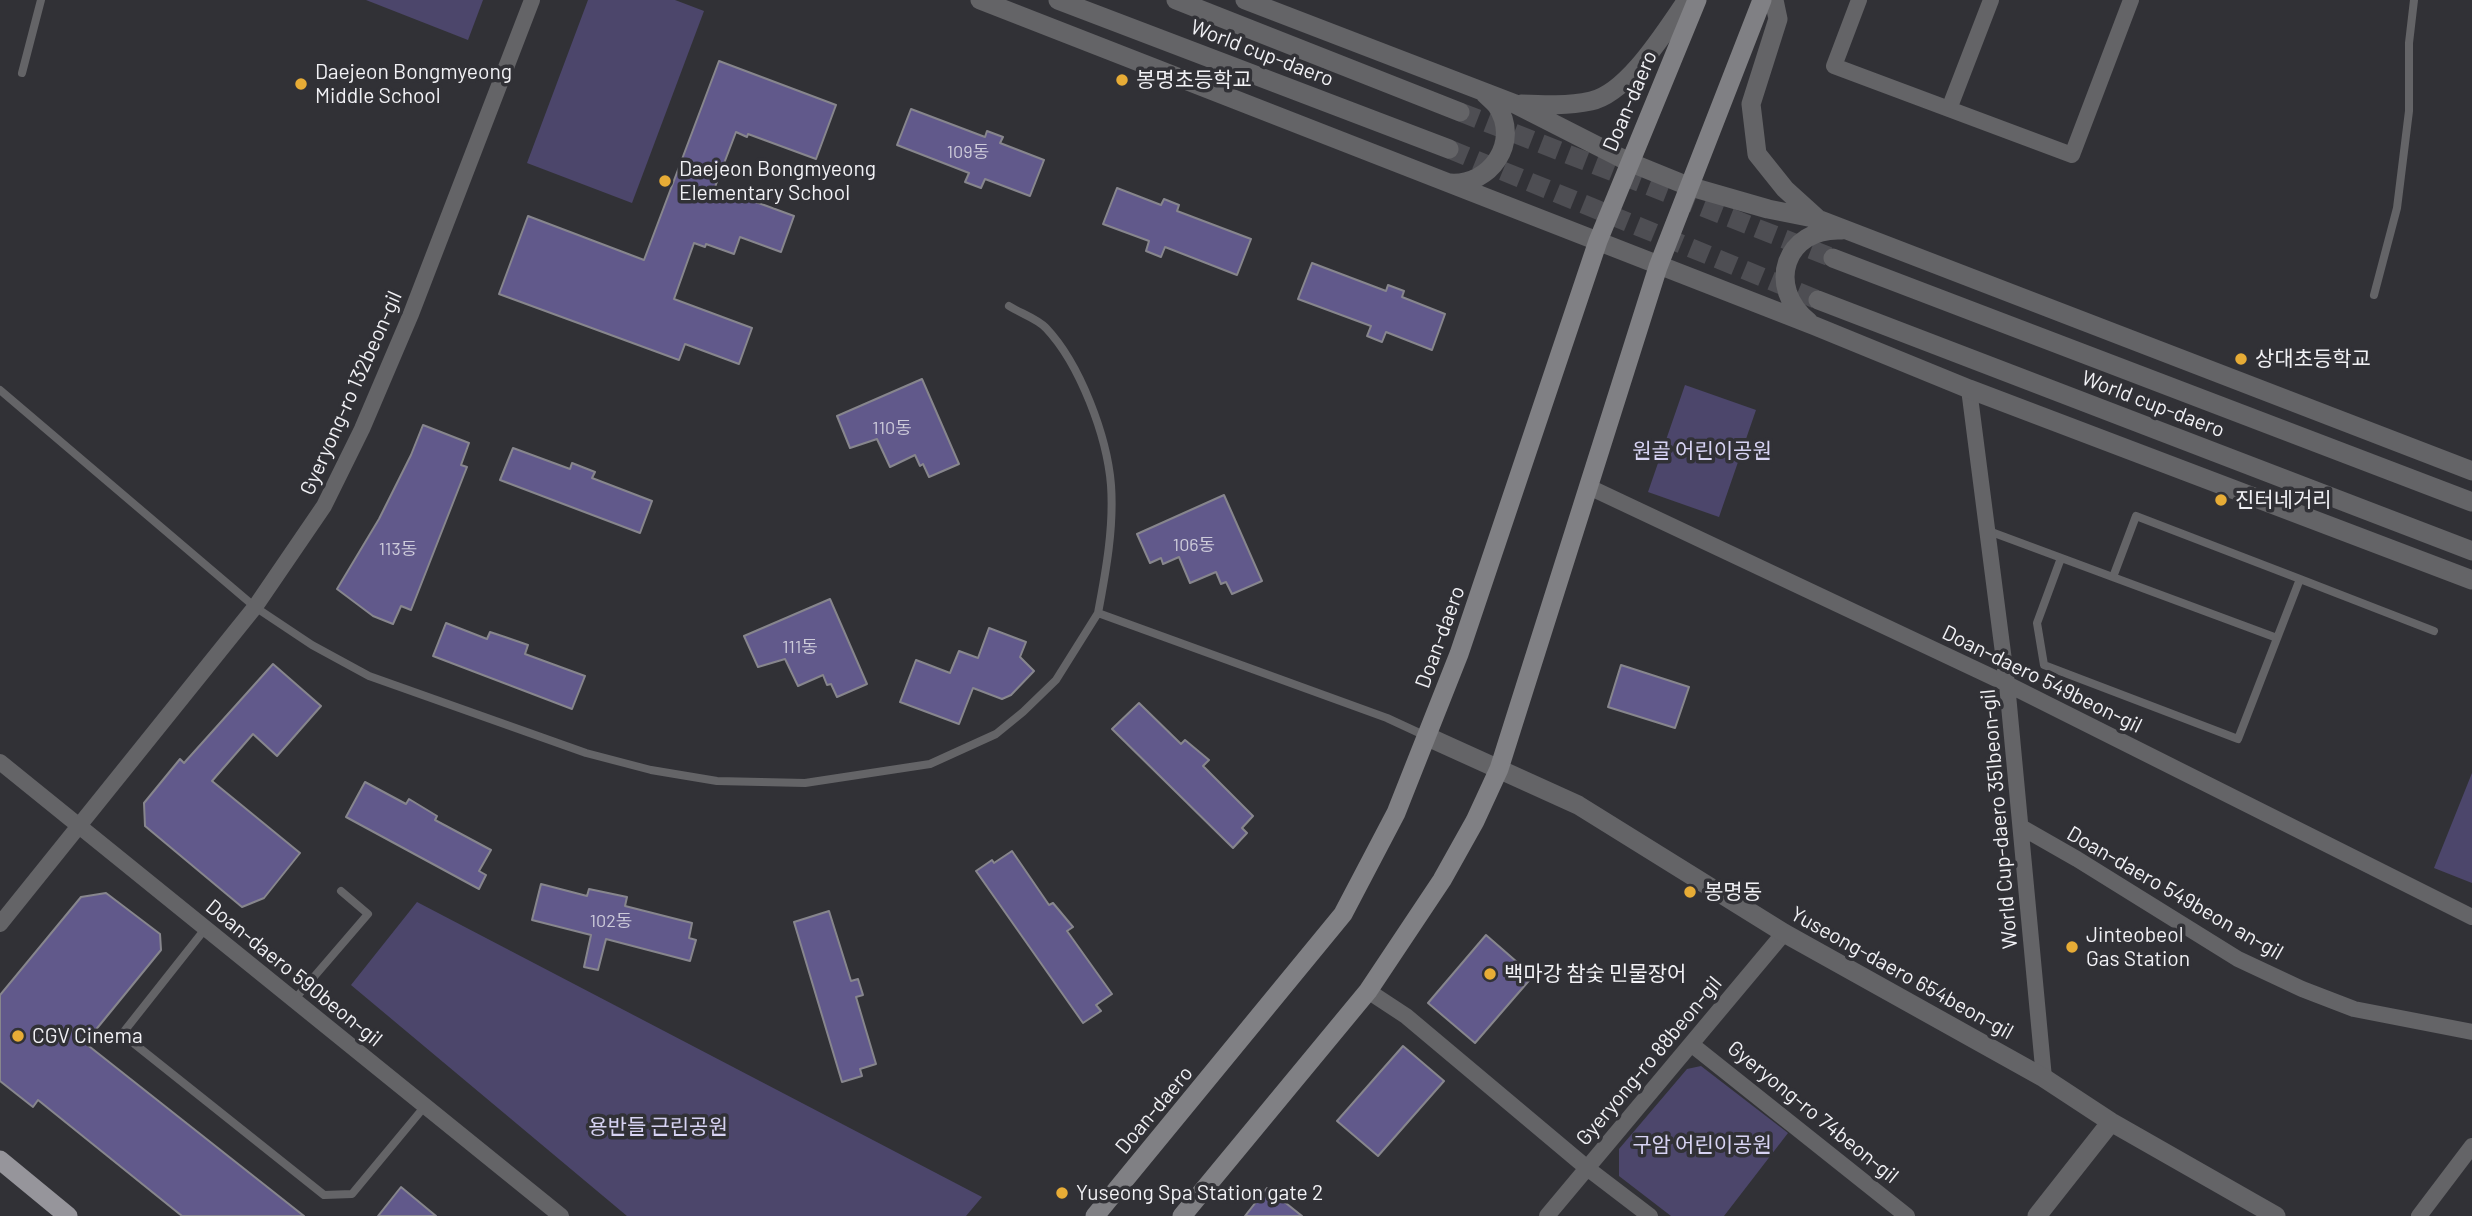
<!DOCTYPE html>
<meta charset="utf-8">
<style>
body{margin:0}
canvas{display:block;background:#313136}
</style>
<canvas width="2472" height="1216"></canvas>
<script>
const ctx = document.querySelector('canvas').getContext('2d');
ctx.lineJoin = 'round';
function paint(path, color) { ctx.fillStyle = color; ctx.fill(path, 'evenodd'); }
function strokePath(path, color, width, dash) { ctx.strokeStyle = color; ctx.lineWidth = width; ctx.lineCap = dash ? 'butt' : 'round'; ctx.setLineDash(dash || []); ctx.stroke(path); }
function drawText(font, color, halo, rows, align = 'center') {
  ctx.font = font + ' Barlow,"Noto Sans KR",sans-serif'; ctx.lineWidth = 7; ctx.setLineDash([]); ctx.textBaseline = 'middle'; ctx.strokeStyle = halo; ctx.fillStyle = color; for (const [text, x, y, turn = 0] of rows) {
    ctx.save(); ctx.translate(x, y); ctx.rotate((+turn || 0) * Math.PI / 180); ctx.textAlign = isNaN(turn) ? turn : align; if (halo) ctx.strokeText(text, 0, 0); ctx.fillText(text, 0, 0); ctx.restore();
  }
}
paint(new Path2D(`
 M 366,0 L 483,0 L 468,40 Z
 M 588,0 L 675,0 L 704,11 L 632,203 L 527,163 Z
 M 1685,385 L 1756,410 L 1719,517 L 1648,492 Z
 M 2472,773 L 2472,883 L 2434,868 Z
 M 417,902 L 982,1197 L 966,1216 L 627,1216 L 351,985 Z
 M 1701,1066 L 1788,1133 L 1724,1216 L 1671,1216 L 1619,1176 L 1619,1149 L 1687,1069 Z`), '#4c466b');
const building = new Path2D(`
 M 719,61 L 836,105 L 816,159 L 748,134 L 747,137 L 736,132 L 715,187 L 794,216 L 781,252 L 740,237 L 734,254 L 706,244 L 705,247 L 694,243 L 674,299 L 752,328 L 739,364 L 685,344 L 679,360 L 499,294 L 528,216 L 644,260 Z
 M 911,109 L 985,137 L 987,131 L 1003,137 L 1000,143 L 1044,160 L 1030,196 L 985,179 L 981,188 L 965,182 L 969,173 L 897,145 Z
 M 1117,188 L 1161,205 L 1164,199 L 1179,205 L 1177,211 L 1251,239 L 1237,275 L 1165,247 L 1161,257 L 1146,251 L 1149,241 L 1103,224 Z
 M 1312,263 L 1386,291 L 1388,285 L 1404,291 L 1402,297 L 1445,314 L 1432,350 L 1386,332 L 1382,342 L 1367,336 L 1371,326 L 1298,299 Z
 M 922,379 L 959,464 L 929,477 L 923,464 L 920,466 L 915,455 L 890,467 L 877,439 L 850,448 L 837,416 Z
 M 423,425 L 469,443 L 461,465 L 467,467 L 411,610 L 401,606 L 393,624 L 373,616 L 337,589 L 379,519 L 411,455 Z
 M 513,448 L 570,469 L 572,463 L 595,472 L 592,478 L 652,501 L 640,533 L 500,480 Z
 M 1224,495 L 1262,581 L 1232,594 L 1226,582 L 1221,584 L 1216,572 L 1190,583 L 1179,557 L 1163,564 L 1161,558 L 1150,563 L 1137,534 Z
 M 830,599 L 867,684 L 837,697 L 831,684 L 827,685 L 823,675 L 798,686 L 785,659 L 758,667 L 744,636 Z
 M 446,623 L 487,639 L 490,632 L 505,637 L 528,645 L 525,654 L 585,676 L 572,709 L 433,656 Z
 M 989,628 L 1026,642 L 1020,657 L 1034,671 L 1011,695 L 1002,699 L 973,688 L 959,724 L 900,702 L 916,660 L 950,673 L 959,651 L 978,658 Z
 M 273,664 L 321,706 L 277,756 L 253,734 L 212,781 L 300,853 L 264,898 L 242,907 L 145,826 L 144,803 L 180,759 L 184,763 Z
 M 1621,665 L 1689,687 L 1675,728 L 1608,707 Z
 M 1139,703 L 1181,744 L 1185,740 L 1209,760 L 1203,766 L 1253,816 L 1242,828 L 1247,833 L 1233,848 L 1112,729 Z
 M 365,782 L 406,804 L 409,799 L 437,816 L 435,820 L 491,850 L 479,871 L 486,875 L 479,889 L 346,817 Z
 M 1012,851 L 1049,905 L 1053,903 L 1073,927 L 1067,931 L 1112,994 L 1096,1005 L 1101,1011 L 1083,1023 L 976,871 L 992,860 L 994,863 Z
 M 541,884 L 587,896 L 589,889 L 627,897 L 625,906 L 692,923 L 689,938 L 696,940 L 690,961 L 606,939 L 598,970 L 584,967 L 591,935 L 532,920 Z
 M 106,893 L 160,934 L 161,950 L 85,1043 L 304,1216 L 182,1216 L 38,1100 L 33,1107 L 0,1081 L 0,995 L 81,897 Z
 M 829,911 L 851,981 L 858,979 L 863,995 L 856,997 L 876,1064 L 860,1069 L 862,1076 L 842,1082 L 794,922 Z
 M 1486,935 L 1533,976 L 1475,1043 L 1428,1003 Z
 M 1403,1046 L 1444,1081 L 1378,1156 L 1337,1121 Z
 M 401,1187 L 436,1216 L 378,1216 Z
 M 1267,1188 L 1302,1216 L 1245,1216 Z`);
paint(building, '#61598b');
strokePath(building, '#87868d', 2);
strokePath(new Path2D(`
 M 1460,112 L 1833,258
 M 1449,149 L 1818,300`), '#4e4e53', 19, [19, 10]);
strokePath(new Path2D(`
 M 22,73 L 41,0
 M 2374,295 L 2397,208 L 2409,111 L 2409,43 L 2414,0
 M 1009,306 C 1020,313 1038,319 1046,328 C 1080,364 1107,436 1111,485 C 1114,527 1106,571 1098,613
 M 0,390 L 255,607 L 312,645 L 369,676 L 586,753 L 651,770 L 717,781 L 805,783 L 930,764 L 996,734 L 1023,712 L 1056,680 L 1098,613 L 1387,718 L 1428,737
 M 1986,530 L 2277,638
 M 2061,558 L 2037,623 L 2044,665 L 2238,739 L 2300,579 L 2434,631
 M 2113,577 L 2136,516 L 2300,579
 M 205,929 L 122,1034 L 324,1195 L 352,1194 L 425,1106
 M 294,1000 L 368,914 L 341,891`), '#646467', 8);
strokePath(new Path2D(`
 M 1859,0 L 1834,66 L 2072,155 L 2131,0
 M 1949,109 L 1991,0
 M 1969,389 L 2007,684 L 2044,1078
 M 1589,487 L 2007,684 L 2472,917
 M 0,762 L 561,1216
 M 2021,827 L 2077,859 L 2238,959 L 2302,989 L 2354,1009 L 2472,1032
 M 0,924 L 255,607 L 324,506 L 362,429 L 411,314 L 532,0
 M 1368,991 L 1406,1016 L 1587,1168 L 1650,1216
 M 1691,1044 L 1907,1216
 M 1547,1216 L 1784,933
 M 2419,1216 L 2472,1146`), '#646467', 16);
strokePath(new Path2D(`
 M 980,0 L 1815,326 L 1969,389 L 2472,580
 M 1058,0 L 1449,149
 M 1176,0 L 1460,112
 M 1245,0 L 1513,103 L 1629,162 L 1688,186 L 1768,209 L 1818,219 L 2472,471
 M 1774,0 L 1778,19 L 1751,104 L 1757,154 L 1785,189 L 1817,218
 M 1521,104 C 1544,105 1568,106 1591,101 C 1628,93 1666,30 1687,0
 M 1450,183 C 1490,186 1521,142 1497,106 C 1494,102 1489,98 1485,94
 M 1833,258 L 2472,502
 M 1818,300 L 2472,551
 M 1809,322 C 1765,287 1785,227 1842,230
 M 1428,737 L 1578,805 L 1784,933 L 2044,1078 L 2111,1122 L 2276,1216
 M 2037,1216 L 2111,1122`), '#646467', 19);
strokePath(new Path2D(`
 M 1095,1216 L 1343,914 L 1396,813 L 1459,654 L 1598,241 L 1697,0
 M 1182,1216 L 1368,991 L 1442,880 L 1475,821 L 1499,769 L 1658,267 L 1762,0`), '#808084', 19);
strokePath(new Path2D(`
 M 0,1160 L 68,1216`), '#96959b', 19);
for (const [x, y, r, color] of [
 [1122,80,7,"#e7ac36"],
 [301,84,7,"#e7ac36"],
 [665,181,7,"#e7ac36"],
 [2241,359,7,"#e7ac36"],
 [2221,500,7,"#e7ac36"],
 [1690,892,7,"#e7ac36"],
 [2072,947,7,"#e7ac36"],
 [1490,974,7,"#e7ac36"],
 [18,1036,7,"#e7ac36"],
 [1062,1193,7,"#e7ac36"]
]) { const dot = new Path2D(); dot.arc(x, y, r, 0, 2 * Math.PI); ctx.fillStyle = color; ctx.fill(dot); strokePath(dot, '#313136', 2.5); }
drawText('18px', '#cdcbda', null, [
 ["109동",968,152],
 ["110동",892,428],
 ["106동",1194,545],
 ["113동",398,549],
 ["111동",800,647],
 ["102동",611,921]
]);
drawText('21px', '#f1f1f5', '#313136', [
 ["World cup-daero",1262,53,21],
 ["Doan-daero",1630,101,-67],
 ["Gyeryong-ro 132beon-gil",351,393,-66],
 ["World cup-daero",2153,404,21],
 ["Doan-daero",1440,637,-70],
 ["Doan-daero 549beon-gil",2042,679,26],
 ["World Cup-daero 351beon-gil",1999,819,-95],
 ["Doan-daero 549beon an-gil",2175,893,30],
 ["Doan-daero 590beon-gil",294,973,39],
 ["Yuseong-daero 654beon-gil",1902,973,29],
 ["Gyeryong-ro 88beon-gil",1649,1061,-50],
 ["Doan-daero",1154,1110,-50],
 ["Gyeryong-ro 74beon-gil",1813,1112,39]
]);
drawText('21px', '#f1f1f5', '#313136', [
 ["Daejeon Bongmyeong",315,72],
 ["Middle School",315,96],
 ["봉명초등학교",1136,80],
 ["Daejeon Bongmyeong",679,169],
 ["Elementary School",679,193],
 ["상대초등학교",2255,359],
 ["진터네거리",2235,500],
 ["봉명동",1704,892],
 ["Jinteobeol",2086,935],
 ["Gas Station",2086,959],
 ["백마강 참숯 민물장어",1504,974],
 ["CGV Cinema",32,1036],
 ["Yuseong Spa Station gate 2",1076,1193]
], 'left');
drawText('21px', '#d7d3f3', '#313136', [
 ["원골 어린이공원",1702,451],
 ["용반들 근린공원",658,1127],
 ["구암 어린이공원",1702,1145]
]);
</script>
